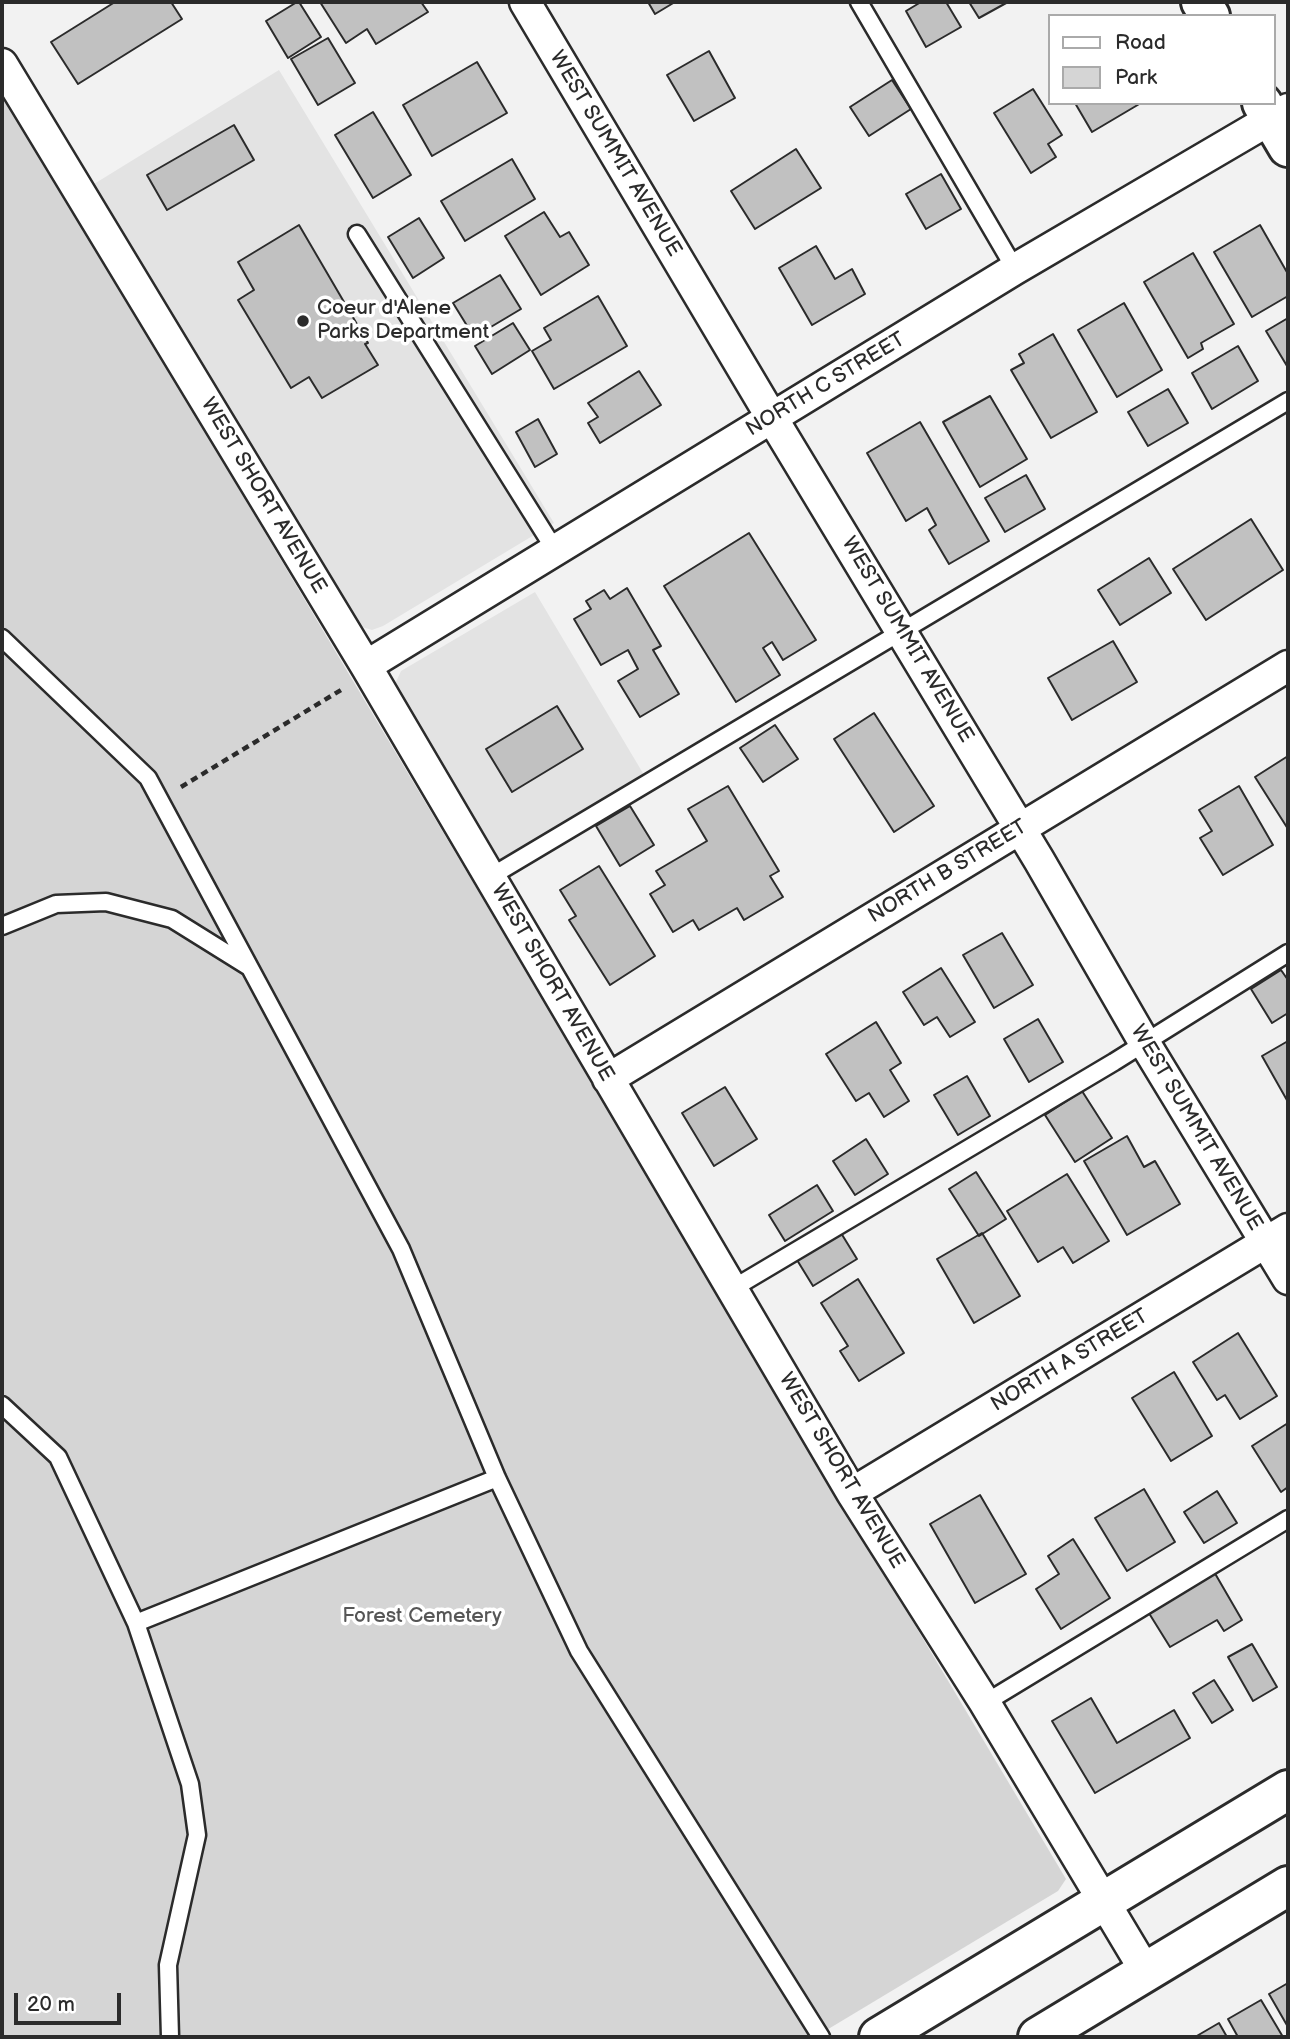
<!DOCTYPE html>
<style>
body{margin:0}
#map{position:relative;width:1290px;height:2039px;overflow:hidden;background:#f2f2f2;font-family:"Balsamiq Sans",sans-serif}
canvas{display:block}
.frame{position:absolute;inset:0;border:4px solid #2b2b2b;pointer-events:none}
.legend{position:absolute;left:1048px;top:14px;width:228px;height:91px;box-sizing:border-box;background:#fff;border:2px solid #aaa;margin:0;padding:9px 12px;list-style:none;font-size:21px;color:#2b2b2b}
.legend li{display:flex;align-items:center;gap:14px;height:35px}
.legend b{width:35px;border:2px solid #aaa}
.scale{position:absolute;left:14px;top:1993px;width:107px;height:32px;box-sizing:border-box;border:4px solid #2b2b2b;border-top:0;padding-left:9px;font-size:21px;line-height:24px;white-space:nowrap;color:#2b2b2b;-webkit-text-stroke:5px #fff;paint-order:stroke}
</style>
<div id="map">
<canvas width="1290" height="2039"></canvas>
<div class="frame"></div>
<ul class="legend">
<li><b style="height:9px;background:#fff"></b>Road</li>
<li><b style="height:19px;background:#d5d5d5"></b>Park</li>
</ul>
<div class="scale">20 m</div>
</div>
<script>
const ctx = document.querySelector('canvas').getContext('2d');
ctx.lineJoin = 'round';
function paint(path, color) { ctx.fillStyle = color; ctx.fill(path, 'evenodd'); }
function strokePath(path, color, width, dash) { ctx.strokeStyle = color; ctx.lineWidth = width; ctx.lineCap = dash ? 'butt' : 'round'; ctx.setLineDash(dash || []); ctx.stroke(path); }
function drawText(font, color, halo, rows, align = 'center') {
  ctx.font = font + ' "Balsamiq Sans",sans-serif'; ctx.lineWidth = 7; ctx.setLineDash([]); ctx.textBaseline = 'middle'; ctx.strokeStyle = halo; ctx.fillStyle = color; for (const [text, x, y, turn = 0] of rows) {
    ctx.save(); ctx.translate(x, y); ctx.rotate((+turn || 0) * Math.PI / 180); ctx.textAlign = isNaN(turn) ? turn : align; if (halo) ctx.strokeText(text, 0, 0); ctx.fillText(text, 0, 0); ctx.restore();
  }
}
paint(new Path2D(`
 M 279,70 L 554,523 L 383,626 L 372,630 L 362,627 L 353,619 L 94,184 Z
 M 535,592 L 653,790 L 505,877 L 396,692 L 396,682 L 401,671 Z`), '#e3e3e3');
paint(new Path2D(`
 M 2,91 L 1066,1879 L 1058,1891 L 815,2037 L 2,2037 Z`), '#d5d5d5');
const building = new Path2D(`
 M 115,2 L 171,2 L 182,19 L 78,84 L 51,42 Z
 M 297,2 L 299,2 L 321,37 L 288,58 L 266,21 Z
 M 320,2 L 421,2 L 428,12 L 376,44 L 367,29 L 346,43 Z
 M 648,2 L 675,2 L 655,14 Z
 M 921,2 L 946,2 L 961,27 L 926,47 L 906,11 Z
 M 969,2 L 1008,2 L 979,18 Z
 M 328,38 L 355,83 L 318,105 L 291,59 Z
 M 709,51 L 735,98 L 694,121 L 667,75 Z
 M 477,62 L 507,113 L 432,156 L 403,105 Z
 M 892,80 L 911,109 L 869,136 L 850,107 Z
 M 1033,89 L 1062,135 L 1048,144 L 1056,157 L 1031,173 L 994,113 Z
 M 1075,103 L 1141,103 L 1092,132 Z
 M 373,112 L 411,175 L 373,198 L 335,135 Z
 M 234,125 L 254,160 L 167,210 L 147,175 Z
 M 796,149 L 821,188 L 755,229 L 731,191 Z
 M 512,159 L 535,199 L 465,241 L 441,201 Z
 M 941,174 L 961,209 L 926,229 L 906,194 Z
 M 544,212 L 560,237 L 569,232 L 589,265 L 541,295 L 505,236 Z
 M 419,218 L 444,258 L 413,278 L 388,237 Z
 M 299,225 L 368,343 L 365,344 L 378,365 L 322,398 L 309,377 L 291,388 L 238,300 L 254,290 L 238,262 Z
 M 1260,225 L 1288,274 L 1288,296 L 1252,317 L 1214,252 Z
 M 816,246 L 835,279 L 852,269 L 865,294 L 812,325 L 779,268 Z
 M 1193,253 L 1234,324 L 1201,343 L 1203,349 L 1188,358 L 1144,282 Z
 M 500,275 L 521,309 L 474,337 L 453,303 Z
 M 598,296 L 627,346 L 554,389 L 532,351 L 551,340 L 544,328 Z
 M 1124,303 L 1162,370 L 1117,397 L 1078,330 Z
 M 1288,318 L 1288,365 L 1287,366 L 1266,331 Z
 M 513,323 L 530,350 L 492,374 L 475,346 Z
 M 1053,334 L 1097,412 L 1051,438 L 1011,370 L 1024,363 L 1019,354 Z
 M 1238,346 L 1258,381 L 1212,409 L 1192,373 Z
 M 639,371 L 661,405 L 600,443 L 588,423 L 598,417 L 588,403 Z
 M 1168,389 L 1188,423 L 1148,446 L 1128,412 Z
 M 990,396 L 1027,459 L 980,487 L 943,422 Z
 M 538,419 L 557,454 L 535,467 L 516,432 Z
 M 920,422 L 989,541 L 949,564 L 929,530 L 936,525 L 927,508 L 906,521 L 867,453 Z
 M 1026,475 L 1045,509 L 1005,532 L 985,498 Z
 M 1251,519 L 1283,570 L 1206,620 L 1173,569 Z
 M 749,533 L 816,640 L 783,660 L 772,642 L 763,648 L 780,675 L 736,702 L 664,586 Z
 M 1149,558 L 1171,593 L 1120,625 L 1098,590 Z
 M 627,588 L 661,646 L 653,650 L 679,694 L 640,717 L 618,681 L 638,669 L 628,650 L 601,665 L 574,619 L 591,609 L 586,601 L 604,590 L 610,599 Z
 M 1113,641 L 1137,682 L 1072,720 L 1048,678 Z
 M 557,706 L 583,749 L 512,792 L 486,749 Z
 M 874,713 L 934,806 L 894,832 L 834,739 Z
 M 775,725 L 798,759 L 763,782 L 740,748 Z
 M 1288,756 L 1288,829 L 1255,777 Z
 M 728,786 L 779,871 L 770,876 L 783,897 L 744,920 L 737,908 L 699,930 L 693,920 L 673,932 L 650,894 L 665,885 L 656,871 L 707,841 L 688,809 Z
 M 1239,786 L 1273,845 L 1223,875 L 1200,838 L 1212,831 L 1199,810 Z
 M 630,806 L 654,845 L 620,866 L 596,826 Z
 M 599,866 L 655,956 L 610,985 L 569,920 L 576,916 L 560,890 Z
 M 1002,933 L 1033,985 L 994,1008 L 963,955 Z
 M 941,968 L 975,1022 L 950,1037 L 937,1017 L 924,1025 L 903,992 Z
 M 1281,970 L 1288,980 L 1288,1013 L 1272,1023 L 1251,989 Z
 M 1038,1019 L 1063,1062 L 1029,1082 L 1004,1039 Z
 M 876,1022 L 901,1063 L 890,1070 L 909,1101 L 884,1117 L 869,1093 L 856,1101 L 826,1054 Z
 M 1288,1041 L 1288,1102 L 1262,1056 Z
 M 967,1076 L 990,1116 L 958,1135 L 934,1095 Z
 M 725,1087 L 757,1139 L 714,1166 L 682,1113 Z
 M 1082,1091 L 1112,1138 L 1075,1162 L 1045,1115 Z
 M 1127,1136 L 1144,1167 L 1155,1161 L 1180,1204 L 1127,1235 L 1084,1161 Z
 M 866,1139 L 888,1174 L 855,1195 L 833,1161 Z
 M 976,1172 L 1006,1219 L 979,1236 L 949,1189 Z
 M 1067,1174 L 1109,1241 L 1073,1263 L 1063,1247 L 1038,1262 L 1007,1211 Z
 M 817,1185 L 833,1211 L 785,1241 L 769,1215 Z
 M 841,1233 L 857,1259 L 813,1286 L 797,1260 Z
 M 982,1233 L 1020,1296 L 974,1323 L 937,1259 Z
 M 858,1279 L 904,1353 L 859,1381 L 840,1351 L 848,1346 L 821,1303 Z
 M 1238,1333 L 1277,1396 L 1240,1419 L 1225,1395 L 1217,1400 L 1193,1362 Z
 M 1174,1372 L 1212,1436 L 1171,1461 L 1132,1398 Z
 M 1288,1423 L 1288,1487 L 1281,1492 L 1252,1446 Z
 M 1144,1489 L 1175,1542 L 1127,1571 L 1095,1518 Z
 M 1217,1491 L 1237,1523 L 1204,1543 L 1184,1512 Z
 M 980,1495 L 1026,1574 L 975,1603 L 930,1524 Z
 M 1073,1539 L 1110,1598 L 1061,1629 L 1036,1589 L 1059,1574 L 1048,1556 Z
 M 1213,1570 L 1242,1620 L 1224,1631 L 1217,1620 L 1170,1647 L 1147,1610 Z
 M 1252,1644 L 1277,1687 L 1253,1701 L 1228,1657 Z
 M 1214,1680 L 1233,1710 L 1212,1723 L 1193,1693 Z
 M 1091,1698 L 1117,1743 L 1174,1710 L 1190,1738 L 1095,1793 L 1052,1721 Z
 M 1288,1983 L 1288,2027 L 1269,1994 Z
 M 1261,2000 L 1283,2037 L 1238,2037 L 1228,2019 Z
 M 1219,2023 L 1227,2037 L 1195,2037 Z`);
paint(building, '#c1c1c1');
strokePath(building, '#2b2b2b', 2);
const lane = new Path2D(`
 M 859,2 L 1015,269
 M 357,234 L 555,550
 M 2,638 L 148,778 L 401,1249 L 497,1478 L 579,1651 L 821,2037
 M 490,877 L 1288,401
 M 2,926 L 56,904 L 106,902 L 172,919 L 249,967
 M 732,1289 L 1114,1062 L 1288,953
 M 2,1405 L 58,1457 L 136,1623 L 190,1784 L 197,1835 L 168,1965 L 170,2037
 M 136,1623 L 497,1478
 M 985,1703 L 1288,1519`);
const street = new Path2D(`
 M 525,2 L 772,418 L 1039,860 L 1144,1042 L 1288,1279
 M 2,64 L 366,666 L 852,1493 L 985,1703 L 1146,1972
 M 366,666 L 1015,269 L 1288,109
 M 608,1079 L 1288,666
 M 852,1493 L 1288,1229`);
const secondary = new Path2D(`
 M 1201,2 L 1210,16
 M 1262,103 L 1288,147
 M 879,2037 L 1288,1790
 M 1038,2037 L 1288,1886`);
strokePath(lane, '#2b2b2b', 21);
strokePath(street, '#2b2b2b', 35);
strokePath(secondary, '#2b2b2b', 44);
strokePath(new Path2D(`
 M 181,787 L 341,690`), '#2b2b2b', 4.5, [7, 5]);
strokePath(lane, '#fff', 16);
strokePath(street, '#fff', 30);
strokePath(secondary, '#fff', 38);
for (const [x, y, r, color] of [
 [303,321,7,"#2b2b2b"]
]) { const dot = new Path2D(); dot.arc(x, y, r, 0, 2 * Math.PI); ctx.fillStyle = color; ctx.fill(dot); strokePath(dot, '#fff', 2.5); }
drawText('21px', '#2b2b2b', '#fff', [
 ["WEST SUMMIT AVENUE",615,154,59],
 ["NORTH C STREET",826,385,-31],
 ["WEST SHORT AVENUE",263,496,59],
 ["WEST SUMMIT AVENUE",907,640,59],
 ["NORTH B STREET",948,872,-31],
 ["WEST SHORT AVENUE",552,983,60],
 ["WEST SUMMIT AVENUE",1196,1128,59],
 ["NORTH A STREET",1070,1361,-31],
 ["WEST SHORT AVENUE",841,1471,59]
]);
drawText('21px', '#2b2b2b', '#fff', [
 ["Coeur d'Alene",317,309],
 ["Parks Department",317,333]
], 'left');
drawText('21px', '#565656', '#fff', [
 ["Forest Cemetery",422,1617]
]);
</script>
